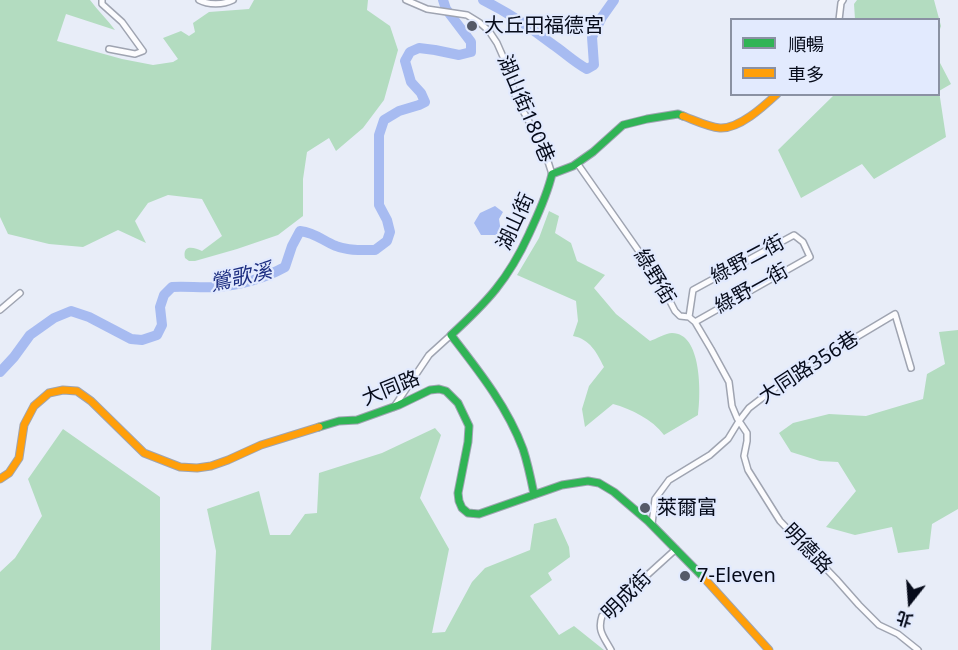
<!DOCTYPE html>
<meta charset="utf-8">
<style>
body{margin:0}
#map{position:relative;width:958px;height:650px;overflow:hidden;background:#e8edf8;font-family:"Noto Sans","Noto Sans TC",sans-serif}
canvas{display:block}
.legend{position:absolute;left:730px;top:18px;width:210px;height:78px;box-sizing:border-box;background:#e2eafe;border:2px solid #8a91a3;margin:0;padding:8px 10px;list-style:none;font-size:18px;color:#060b1a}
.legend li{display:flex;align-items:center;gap:12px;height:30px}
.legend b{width:30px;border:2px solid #8a91a3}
.north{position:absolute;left:880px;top:572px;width:60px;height:60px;-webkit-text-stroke:4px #e2eafe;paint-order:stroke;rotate:197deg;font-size:16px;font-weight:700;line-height:24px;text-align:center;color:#060b1a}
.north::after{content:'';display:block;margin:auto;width:21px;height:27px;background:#060b1a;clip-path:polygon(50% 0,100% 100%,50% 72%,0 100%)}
</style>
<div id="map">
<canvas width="958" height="650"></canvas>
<ul class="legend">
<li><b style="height:8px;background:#30b455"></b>順暢</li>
<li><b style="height:8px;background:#ff9f0a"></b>車多</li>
</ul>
<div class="north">北</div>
</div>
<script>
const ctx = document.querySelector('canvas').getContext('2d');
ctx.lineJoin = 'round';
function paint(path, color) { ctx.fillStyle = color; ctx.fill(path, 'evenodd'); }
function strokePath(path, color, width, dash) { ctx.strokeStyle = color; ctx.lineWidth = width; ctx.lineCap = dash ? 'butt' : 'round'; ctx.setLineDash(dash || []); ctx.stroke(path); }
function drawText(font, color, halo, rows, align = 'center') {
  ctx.font = font + ' "Noto Sans","Noto Sans TC",sans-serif'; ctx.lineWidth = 4.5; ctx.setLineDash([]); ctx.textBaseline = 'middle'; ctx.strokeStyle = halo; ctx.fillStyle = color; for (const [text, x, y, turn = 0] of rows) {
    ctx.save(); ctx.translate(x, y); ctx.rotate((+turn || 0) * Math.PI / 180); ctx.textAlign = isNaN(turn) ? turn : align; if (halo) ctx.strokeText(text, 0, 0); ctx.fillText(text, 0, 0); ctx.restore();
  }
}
paint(new Path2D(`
 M 0,0 L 90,0 C 98,11 107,19 115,30 L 66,14 L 57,41 L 122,59 L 153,65 L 173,62 L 178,59 L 163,38 L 181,31 L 189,36 L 195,32 L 193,23 L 209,12 L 249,9 L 254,0 L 368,0 L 367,10 L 390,26 L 398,50 L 384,100 L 363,128 L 336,151 L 329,138 L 307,152 L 303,179 L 303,216 L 278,235 L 237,249 L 195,261 L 189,261 L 185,258 C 182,244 194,247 202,251 L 222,236 L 202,199 L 168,195 L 148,203 L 135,221 L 146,243 L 118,230 L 83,247 L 49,244 L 8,234 L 0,217 Z
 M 857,0 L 934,0 L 941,26 L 939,32 L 938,20 L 855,19 L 854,4 Z
 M 939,61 L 951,84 L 939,91 L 946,137 L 874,179 L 862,164 L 801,198 L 778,150 L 834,95 L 938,94 Z
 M 549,211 L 559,216 L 555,233 L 571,243 L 577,261 L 605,275 L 594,288 L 616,314 L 650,341 C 656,339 666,333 672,333 C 702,333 701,394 698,415 L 664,435 C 652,419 631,409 613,404 L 585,427 L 582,409 L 589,386 L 604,367 C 597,353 590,339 573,336 L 578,321 L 576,301 L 517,275 L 539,238 Z
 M 958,330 L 958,509 L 932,524 L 929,549 L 898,553 L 892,527 L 855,535 L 826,527 L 856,491 L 838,462 L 820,461 L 791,452 L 779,433 L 793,423 L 829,414 L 866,416 L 923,399 L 927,374 L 945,364 L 939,332 Z
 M 435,428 L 441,435 L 420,498 L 449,549 L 432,633 L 445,632 L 472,582 L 485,568 L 530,550 L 534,524 L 556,518 L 569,547 L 570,557 L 548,573 L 552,580 L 530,596 L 559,635 L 574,626 L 604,650 L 211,650 L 216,551 L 207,509 L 259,491 L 270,535 L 290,535 L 305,514 L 317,513 L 319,473 L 382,453 Z
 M 63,429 L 160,497 L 160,650 L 0,650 L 0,572 L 15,558 L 42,516 L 28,479 Z`), '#b3dcc0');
paint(new Path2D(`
 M 495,206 L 503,212 L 499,219 L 501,232 L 495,235 L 481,235 L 474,223 L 480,213 Z`), '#a7bbf1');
strokePath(new Path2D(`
 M 483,0 C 507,12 530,27 552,44 C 564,52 574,62 587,69 L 594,65 L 592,37 L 602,17 L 614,0
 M 0,372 L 14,357 L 30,335 L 54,318 L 71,311 L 89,317 L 131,339 L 142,340 L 157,335 L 162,325 L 160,307 L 164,295 L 172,287 C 186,286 201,288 216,287 C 239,285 265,278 285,267 L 292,246 L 300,231 C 316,233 323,241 336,246 C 348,251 363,250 375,250 L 387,241 L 390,232 L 387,220 L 379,205 L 379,135 L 384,120 L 399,111 L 419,105 L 425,102 L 421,93 L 411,82 L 405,61 L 410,52 L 419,48 L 435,50 L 459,55 L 471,52 L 471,42 L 446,9 L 443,0`), '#a7bbf1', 10);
const street = new Path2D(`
 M 102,0 L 102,4 L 122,22 L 143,51 L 135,54 L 109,49
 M 199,0 C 208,5 223,5 233,0
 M 406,0 L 427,9 L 467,15 L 480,23 L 489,31 L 497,43 L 508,68 L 516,98 L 544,149 L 552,174
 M 839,20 L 841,3 L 843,0
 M 577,163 L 659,280 L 675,311 L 680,316 L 689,317 L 695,322 L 711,349 L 729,382 L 732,406 L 737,418 L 747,433 L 747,441 L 744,456 L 748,470 L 780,521 L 836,579 L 859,605 L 879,625 L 898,634 L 918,650
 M 0,310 L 20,293
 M 689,317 L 693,290 L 794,235 L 803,242 L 810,257 L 695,322
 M 394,407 L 429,355 L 451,335
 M 652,524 L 655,499 L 669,480 L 710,455 L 728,439 L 739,421 L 749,408 L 779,385 L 823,357 L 895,314 L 911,368
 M 611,650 C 604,637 597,631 602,616 L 676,549`);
const fast = new Path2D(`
 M 319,427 L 339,421 L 357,420 L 399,405 L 430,390 L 439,389 L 446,391 L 458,403 L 469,426 L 468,442 L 458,493 L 459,501 L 462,508 L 468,513 L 479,514 L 562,485 L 588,481 L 599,483 L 614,492 L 648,521 L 705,579
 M 534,494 C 531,479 528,464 523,449 C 507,406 478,370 451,335 C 487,302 508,280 529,234 C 538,214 547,196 552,174 L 573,166 L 593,152 L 623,125 L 647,119 L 678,114 L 683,116`);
const slow = new Path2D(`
 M 683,116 C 694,120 708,127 720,128 C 739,129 763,107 777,94
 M 0,479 L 9,473 L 19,458 L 24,425 L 34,406 L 49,393 L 63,390 L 77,391 L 91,401 L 144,453 L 180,467 L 197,468 L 211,466 L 228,460 L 261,445 L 319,427
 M 705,579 L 769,650`);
strokePath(street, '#9fa4b1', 8);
strokePath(fast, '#9fa4b1', 9);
strokePath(slow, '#9fa4b1', 9);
strokePath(street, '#fcfcfe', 5);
strokePath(fast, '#30b455', 7);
strokePath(slow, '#ff9f0a', 7);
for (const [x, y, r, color] of [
 [472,26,6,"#555a68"],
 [645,508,6,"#555a68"],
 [685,576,6,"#555a68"]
]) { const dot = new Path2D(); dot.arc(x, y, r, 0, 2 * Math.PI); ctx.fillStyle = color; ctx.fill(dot); strokePath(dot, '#e2eafe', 2); }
drawText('20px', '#060b1a', '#e2eafe', [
 ["大丘田福德宮",484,26],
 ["萊爾富",657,508],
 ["7-Eleven",697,576]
], 'left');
drawText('20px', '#060b1a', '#e2eafe', [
 ["湖山街180巷",525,109,67],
 ["湖山街",516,222,-65],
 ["綠野二街",748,260,-28],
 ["綠野街",654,277,59],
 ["綠野一街",752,289,-29],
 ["大同路356巷",809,368,-33],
 ["大同路",391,389,-22],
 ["明德路",807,549,46],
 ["明成街",627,596,-45]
]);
drawText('italic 21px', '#1d2e81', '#e2eafe', [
 ["鶯歌溪",241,278,-13]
]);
</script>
